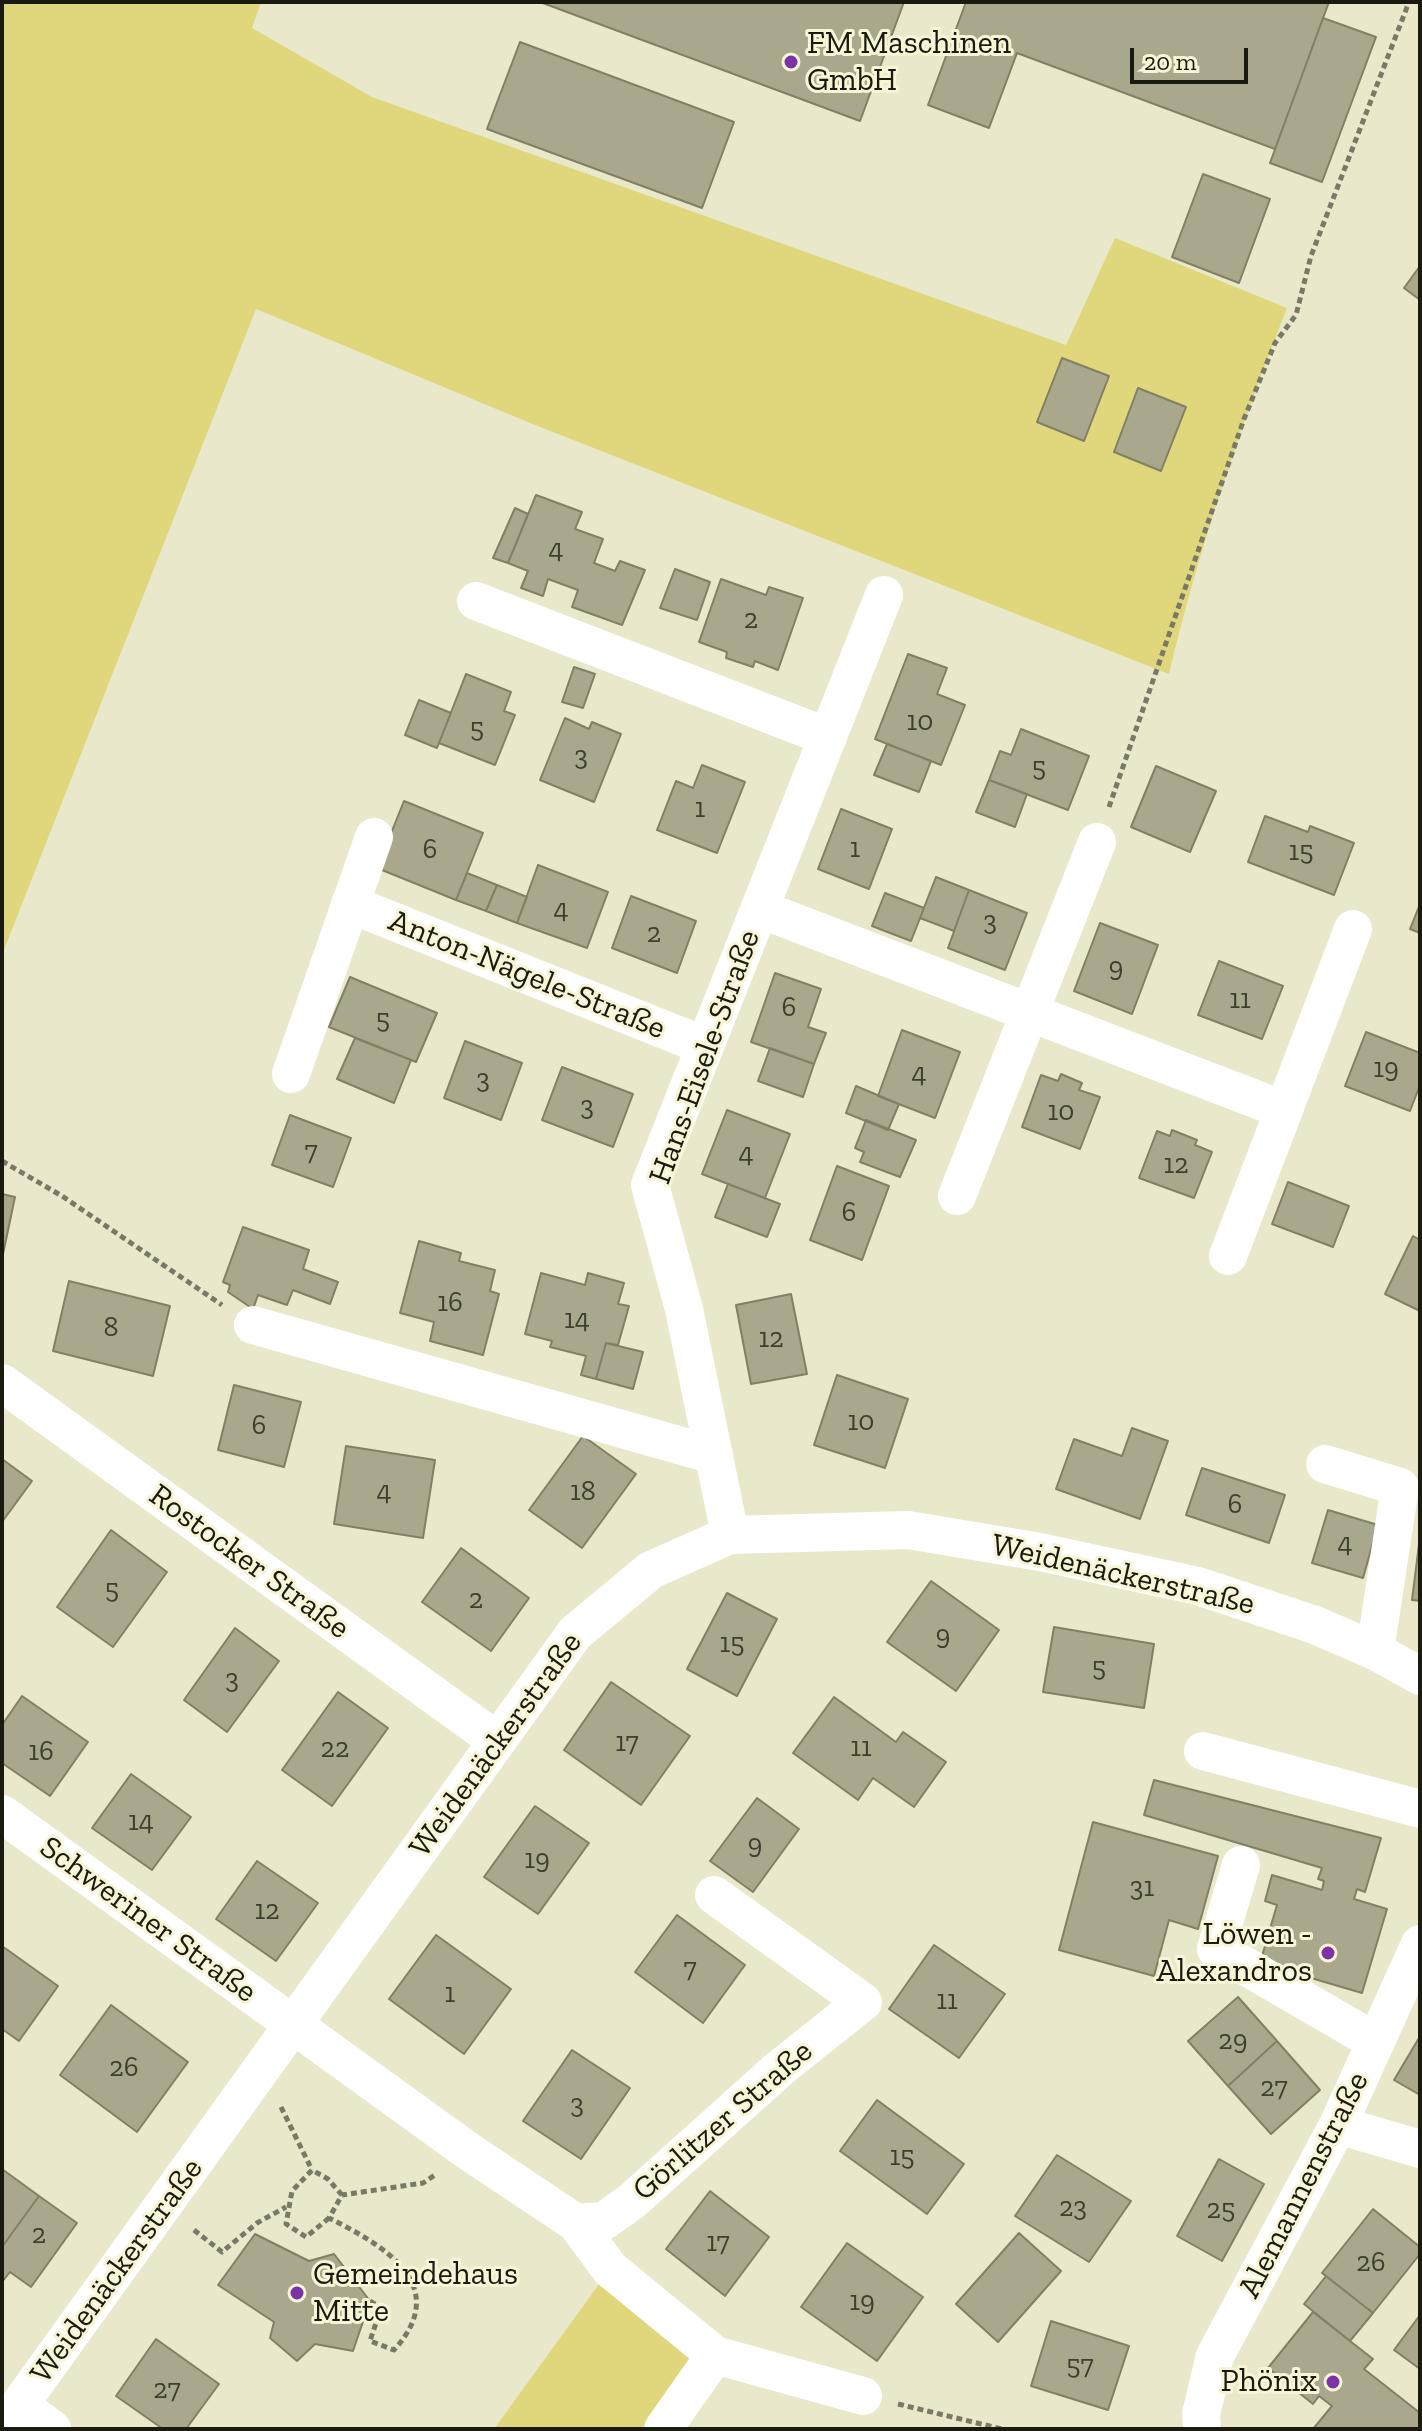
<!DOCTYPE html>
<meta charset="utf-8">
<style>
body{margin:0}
#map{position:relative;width:1422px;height:2431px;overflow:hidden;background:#eae8ca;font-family:"Zilla Slab",serif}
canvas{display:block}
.frame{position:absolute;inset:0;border:4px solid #1b1a10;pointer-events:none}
.scale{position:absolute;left:1130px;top:48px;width:118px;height:36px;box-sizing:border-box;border:4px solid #1b1a10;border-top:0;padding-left:10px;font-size:24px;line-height:28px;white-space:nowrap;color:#1b1a10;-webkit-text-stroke:6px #f8f5d7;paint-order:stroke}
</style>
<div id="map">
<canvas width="1422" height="2431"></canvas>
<div class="frame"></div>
<div class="scale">20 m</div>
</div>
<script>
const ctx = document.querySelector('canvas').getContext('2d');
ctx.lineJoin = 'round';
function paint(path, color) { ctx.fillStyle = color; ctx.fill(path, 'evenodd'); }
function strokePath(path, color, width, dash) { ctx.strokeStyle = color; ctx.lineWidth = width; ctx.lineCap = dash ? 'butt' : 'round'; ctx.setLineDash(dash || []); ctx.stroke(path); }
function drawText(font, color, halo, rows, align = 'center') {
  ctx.font = font + ' "Zilla Slab",serif'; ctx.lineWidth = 6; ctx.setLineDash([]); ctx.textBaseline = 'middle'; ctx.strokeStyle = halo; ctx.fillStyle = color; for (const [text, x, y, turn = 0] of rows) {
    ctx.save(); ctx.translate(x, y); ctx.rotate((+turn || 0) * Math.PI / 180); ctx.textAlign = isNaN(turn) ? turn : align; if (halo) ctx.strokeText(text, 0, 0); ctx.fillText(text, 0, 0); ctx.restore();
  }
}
paint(new Path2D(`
 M 2,2 L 261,2 L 252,28 L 372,97 L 1066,345 L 1115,238 L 1287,308 C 1240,428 1199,548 1169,674 L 530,423 L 256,309 L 2,955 Z
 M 610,2269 L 715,2355 L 663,2429 L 494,2429 Z`), '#e0d77d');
const building = new Path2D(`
 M 540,2 L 904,2 L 860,121 Z
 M 966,2 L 1329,2 L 1275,149 L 1017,53 L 989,128 L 928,105 Z
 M 1323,18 L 1376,37 L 1322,182 L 1270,163 Z
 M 520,42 L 734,122 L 702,208 L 487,129 Z
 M 1203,174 L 1270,199 L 1239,283 L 1172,257 Z
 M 1420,266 L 1420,300 L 1404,288 Z
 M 1062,358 L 1109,376 L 1084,441 L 1037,422 Z
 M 1138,388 L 1186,407 L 1161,471 L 1114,452 Z
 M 536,495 L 582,512 L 575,529 L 603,539 L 594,563 L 615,571 L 620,561 L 645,570 L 622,625 L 572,607 L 578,590 L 548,579 L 543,596 L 521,588 L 528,571 L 508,563 Z
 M 515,508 L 528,514 L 508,563 L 493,558 Z
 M 675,569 L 710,582 L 697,620 L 660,608 Z
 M 721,579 L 766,595 L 769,587 L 803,598 L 778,670 L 755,661 L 753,667 L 726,658 L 727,652 L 699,642 Z
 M 908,654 L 947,668 L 937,694 L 965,705 L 941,765 L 875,739 Z
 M 574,667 L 595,674 L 583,708 L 562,702 Z
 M 466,674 L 511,692 L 504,711 L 515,715 L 495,765 L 439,743 Z
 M 419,700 L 451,713 L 437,748 L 405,735 Z
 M 565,718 L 589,729 L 592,722 L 621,734 L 594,802 L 540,780 Z
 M 1021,729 L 1089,756 L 1068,810 L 989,780 L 1000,751 L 1011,755 Z
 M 887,744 L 931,761 L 919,792 L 874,775 Z
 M 702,765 L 745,782 L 717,853 L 657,830 L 676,781 L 693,788 Z
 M 1156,766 L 1216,791 L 1190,852 L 1131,827 Z
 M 989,780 L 1027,794 L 1015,827 L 976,812 Z
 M 404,801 L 483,833 L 456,900 L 377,868 Z
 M 841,809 L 892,829 L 869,889 L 818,869 Z
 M 1265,816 L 1308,832 L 1310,826 L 1354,843 L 1334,895 L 1248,862 Z
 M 538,865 L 608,892 L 587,948 L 517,923 Z
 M 467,873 L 497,885 L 486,911 L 456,900 Z
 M 936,877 L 969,890 L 954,931 L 920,918 Z
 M 497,885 L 527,897 L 517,923 L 486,911 Z
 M 969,890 L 1027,913 L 1005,970 L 948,948 Z
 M 885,893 L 924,908 L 911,941 L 872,926 Z
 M 631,896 L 696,921 L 677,973 L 612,948 Z
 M 1420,904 L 1420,933 L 1410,929 Z
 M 1100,923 L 1158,945 L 1132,1014 L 1074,991 Z
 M 1219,961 L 1283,986 L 1262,1039 L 1198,1015 Z
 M 775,973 L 821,989 L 808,1027 L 826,1033 L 814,1064 L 751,1042 Z
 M 350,977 L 437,1013 L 416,1062 L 329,1027 Z
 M 902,1030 L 960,1052 L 935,1118 L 878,1096 Z
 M 1366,1032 L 1420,1053 L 1420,1085 L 1410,1111 L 1345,1086 Z
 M 355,1038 L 411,1060 L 394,1103 L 337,1079 Z
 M 465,1041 L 522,1063 L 501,1120 L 444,1098 Z
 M 770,1048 L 814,1064 L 803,1097 L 758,1081 Z
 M 562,1067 L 633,1094 L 613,1147 L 542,1120 Z
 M 1061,1074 L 1082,1083 L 1079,1090 L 1100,1097 L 1080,1149 L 1022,1127 L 1041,1075 L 1058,1081 Z
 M 856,1086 L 899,1104 L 888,1130 L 846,1113 Z
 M 727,1110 L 790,1134 L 765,1198 L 702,1174 Z
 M 290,1115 L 351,1138 L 333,1187 L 272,1165 Z
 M 866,1120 L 916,1140 L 900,1177 L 860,1162 L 864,1152 L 855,1148 Z
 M 1172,1130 L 1197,1140 L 1195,1145 L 1212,1152 L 1194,1198 L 1139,1178 L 1157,1131 L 1170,1136 Z
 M 837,1166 L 889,1186 L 862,1260 L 810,1240 Z
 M 1288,1182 L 1349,1206 L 1333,1247 L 1272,1224 Z
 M 728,1184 L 780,1204 L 767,1237 L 715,1217 Z
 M 2,1194 L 15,1197 L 2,1259 Z
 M 243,1227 L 309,1250 L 303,1269 L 338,1282 L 330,1304 L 293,1290 L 287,1305 L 258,1295 L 253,1309 L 228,1292 L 230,1285 L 223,1282 Z
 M 1413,1236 L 1420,1240 L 1420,1311 L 1385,1294 Z
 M 419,1241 L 461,1253 L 459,1261 L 495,1270 L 490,1291 L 499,1294 L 483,1355 L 430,1341 L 434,1322 L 400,1313 Z
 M 541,1273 L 585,1285 L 588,1273 L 624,1283 L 618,1304 L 629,1306 L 618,1345 L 606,1343 L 596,1379 L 581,1375 L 586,1356 L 550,1347 L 552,1341 L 525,1334 Z
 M 69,1281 L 170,1306 L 153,1376 L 53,1351 Z
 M 791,1294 L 807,1374 L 751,1384 L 736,1305 Z
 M 606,1343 L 643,1352 L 633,1389 L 596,1379 Z
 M 837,1375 L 908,1399 L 885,1468 L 814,1445 Z
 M 234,1385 L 301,1402 L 284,1467 L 218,1450 Z
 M 1132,1428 L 1168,1441 L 1140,1519 L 1056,1489 L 1074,1439 L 1122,1456 Z
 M 583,1436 L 636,1474 L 582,1548 L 529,1510 Z
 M 346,1446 L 435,1460 L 423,1538 L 334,1524 Z
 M 2,1459 L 32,1481 L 2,1522 Z
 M 1202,1468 L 1285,1495 L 1269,1543 L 1186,1515 Z
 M 1328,1510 L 1378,1525 L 1363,1578 L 1312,1563 Z
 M 111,1530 L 167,1572 L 113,1647 L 57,1607 Z
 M 1420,1536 L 1420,1601 L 1412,1600 Z
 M 461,1548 L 529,1598 L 491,1651 L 422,1602 Z
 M 931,1581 L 999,1630 L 956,1691 L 887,1642 Z
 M 727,1593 L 777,1619 L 737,1696 L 687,1669 Z
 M 1054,1627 L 1154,1644 L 1144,1708 L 1043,1692 Z
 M 235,1628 L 279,1661 L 227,1732 L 184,1700 Z
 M 611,1682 L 690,1736 L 641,1805 L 564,1750 Z
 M 338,1692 L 388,1728 L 332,1806 L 282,1770 Z
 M 22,1696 L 88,1742 L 50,1796 L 2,1763 L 2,1725 Z
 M 834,1697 L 896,1742 L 903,1732 L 946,1762 L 914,1807 L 873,1778 L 858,1800 L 793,1753 Z
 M 131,1774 L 191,1817 L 152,1870 L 92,1828 Z
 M 1154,1780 L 1381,1838 L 1365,1892 L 1357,1889 L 1354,1899 L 1387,1909 L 1362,1993 L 1260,1963 L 1277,1905 L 1265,1901 L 1272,1875 L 1322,1890 L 1324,1881 L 1318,1879 L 1322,1868 L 1144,1815 Z
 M 757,1798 L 799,1829 L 753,1892 L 710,1861 Z
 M 535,1806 L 589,1843 L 538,1914 L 484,1877 Z
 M 1093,1822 L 1218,1856 L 1198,1929 L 1169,1920 L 1154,1976 L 1059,1950 Z
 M 257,1861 L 318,1903 L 276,1961 L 216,1919 Z
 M 677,1915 L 745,1965 L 703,2023 L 635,1972 Z
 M 436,1935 L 511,1989 L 464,2054 L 389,1999 Z
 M 934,1945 L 1005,1994 L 959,2058 L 889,2009 Z
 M 2,1946 L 58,1986 L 19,2041 L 2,2029 Z
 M 1238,1997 L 1277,2041 L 1228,2086 L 1188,2041 Z
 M 111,2005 L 188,2062 L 137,2132 L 60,2075 Z
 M 1419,2038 L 1420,2038 L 1420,2095 L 1394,2080 Z
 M 1277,2041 L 1320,2090 L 1271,2134 L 1228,2086 Z
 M 572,2050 L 630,2088 L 581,2159 L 523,2121 Z
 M 877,2100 L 964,2164 L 927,2214 L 840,2151 Z
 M 1057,2155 L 1131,2201 L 1089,2262 L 1015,2216 Z
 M 1219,2159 L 1264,2184 L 1222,2261 L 1177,2236 Z
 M 2,2169 L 39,2196 L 2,2247 Z
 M 710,2191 L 769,2237 L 725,2296 L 666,2249 Z
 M 39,2196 L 77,2223 L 31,2287 L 10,2272 L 2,2282 L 2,2247 Z
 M 1373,2209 L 1420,2247 L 1420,2254 L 1373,2313 L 1322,2273 Z
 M 1019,2233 L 1061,2271 L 998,2342 L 956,2304 Z
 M 255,2234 L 309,2261 L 334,2254 L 370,2301 L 353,2351 L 315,2344 L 297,2361 L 270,2338 L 274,2322 L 218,2285 Z
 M 847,2243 L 923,2297 L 877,2361 L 801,2307 Z
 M 1326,2276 L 1373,2313 L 1350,2341 L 1304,2304 Z
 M 1313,2312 L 1373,2359 L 1364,2369 L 1420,2413 L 1420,2429 L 1313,2429 L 1332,2406 L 1319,2396 L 1313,2404 L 1268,2368 Z
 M 1420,2315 L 1420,2369 L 1394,2350 Z
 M 1051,2321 L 1129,2346 L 1108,2410 L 1031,2386 Z
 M 156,2339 L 219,2384 L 186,2429 L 163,2429 L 116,2396 Z`);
paint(building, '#aaa88c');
strokePath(building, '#828064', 2);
strokePath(new Path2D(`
 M 1109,807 L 1244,419 L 1275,343 L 1296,315 L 1311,256 L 1409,2
 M 2,1161 L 62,1196 L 222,1305
 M 281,2107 L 312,2170
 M 329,2218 L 306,2237 L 286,2224 L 292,2191 L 312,2170 L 328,2179 L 342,2195
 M 194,2230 L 222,2252 L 257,2223 L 286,2207
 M 370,2301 L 381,2308 L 370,2341 L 394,2350 C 453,2285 383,2245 329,2218 L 342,2195 L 423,2183 L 435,2175
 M 898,2404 L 1002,2429`), '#7a7966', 5, [6, 4]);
strokePath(new Path2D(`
 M 476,601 L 828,737
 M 350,904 L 705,1046
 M 760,909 L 1284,1110
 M 291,1074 L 374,837
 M 957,1196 L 1097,842
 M 1228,1256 L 1353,929
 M 253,1325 L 714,1455
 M 2,1383 L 496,1740
 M 1325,1464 L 1400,1487 L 1375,1651
 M 730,1535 L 684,1309 L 650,1185 L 884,595
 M 1203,1751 L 1420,1809
 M 2,1814 L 468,2151 L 576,2223 L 604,2221 L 632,2201 L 779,2069 L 863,2002 L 714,1895
 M 1241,1865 L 1216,1949 L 1376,2042
 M 1338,2125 L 1420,2149
 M 576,2223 L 610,2269 L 715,2355 L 863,2396
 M 20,2405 L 52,2429
 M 2,2429 L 575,1633 L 651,1570 L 730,1535 L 908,1530 L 1040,1552 L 1198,1586 L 1315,1625 L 1375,1651 L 1420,1676
 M 663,2429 L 715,2355
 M 1202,2429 L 1201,2414 L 1215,2356 L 1338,2125 L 1420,1944`), '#fff', 38);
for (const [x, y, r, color] of [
 [791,62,8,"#7b33a5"],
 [1328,1953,8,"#7b33a5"],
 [297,2293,8,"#7b33a5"],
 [1333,2382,8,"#7b33a5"]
]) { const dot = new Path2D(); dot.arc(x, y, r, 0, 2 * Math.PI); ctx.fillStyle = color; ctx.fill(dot); strokePath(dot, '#f8f5d7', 3); }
drawText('28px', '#3f3e2f', null, [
 ["4",556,550],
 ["2",751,620],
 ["10",920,722],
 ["5",477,729],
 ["3",581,757],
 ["5",1039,768],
 ["1",700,809],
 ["1",855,849],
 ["6",430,850],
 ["15",1301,852],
 ["4",561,910],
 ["3",990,922],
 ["2",654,934],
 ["9",1116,968],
 ["11",1240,1000],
 ["6",789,1008],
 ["5",383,1020],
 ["19",1386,1069],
 ["4",919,1074],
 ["3",483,1080],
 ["3",587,1107],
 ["10",1061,1112],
 ["7",311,1152],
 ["4",746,1154],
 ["12",1176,1165],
 ["6",849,1213],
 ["16",450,1303],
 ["14",577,1320],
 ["8",111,1328],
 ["12",771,1339],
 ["10",861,1422],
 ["6",259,1426],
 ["4",384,1492],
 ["18",583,1492],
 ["6",1235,1505],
 ["4",1345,1544],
 ["5",112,1590],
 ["2",476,1600],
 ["9",943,1636],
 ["15",732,1644],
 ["5",1099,1668],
 ["3",232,1680],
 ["17",627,1743],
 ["11",861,1748],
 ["22",335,1749],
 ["16",41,1752],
 ["14",141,1822],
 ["9",755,1845],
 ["19",537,1860],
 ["31",1142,1888],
 ["12",267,1911],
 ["7",690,1969],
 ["1",450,1994],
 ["11",947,2001],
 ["29",1233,2041],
 ["26",124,2068],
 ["27",1274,2088],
 ["3",577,2105],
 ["15",902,2157],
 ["23",1073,2208],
 ["25",1221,2210],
 ["2",39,2235],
 ["17",718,2243],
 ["26",1371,2263],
 ["19",862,2302],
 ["57",1080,2366],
 ["27",167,2390]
]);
drawText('32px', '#1b1a10', '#f8f5d7', [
 ["FM Maschinen",807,44],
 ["GmbH",807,81],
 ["Löwen -",1312,1935,"right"],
 ["Alexandros",1312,1972,"right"],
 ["Gemeindehaus",313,2275],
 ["Mitte",313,2312],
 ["Phönix",1317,2382,"right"]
], 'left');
drawText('32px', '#1b1a10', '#f8f5d7', [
 ["Anton-Nägele-Straße",527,975,22],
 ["Hans-Eisele-Straße",705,1057,-70],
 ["Rostocker Straße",249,1562,36],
 ["Weidenäckerstraße",1123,1575,13],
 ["Weidenäckerstraße",496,1745,-54],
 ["Schweriner Straße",148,1920,36],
 ["Görlitzer Straße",723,2121,-41],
 ["Alemannenstraße",1304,2185,-63],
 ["Weidenäckerstraße",117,2271,-54]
]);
</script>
